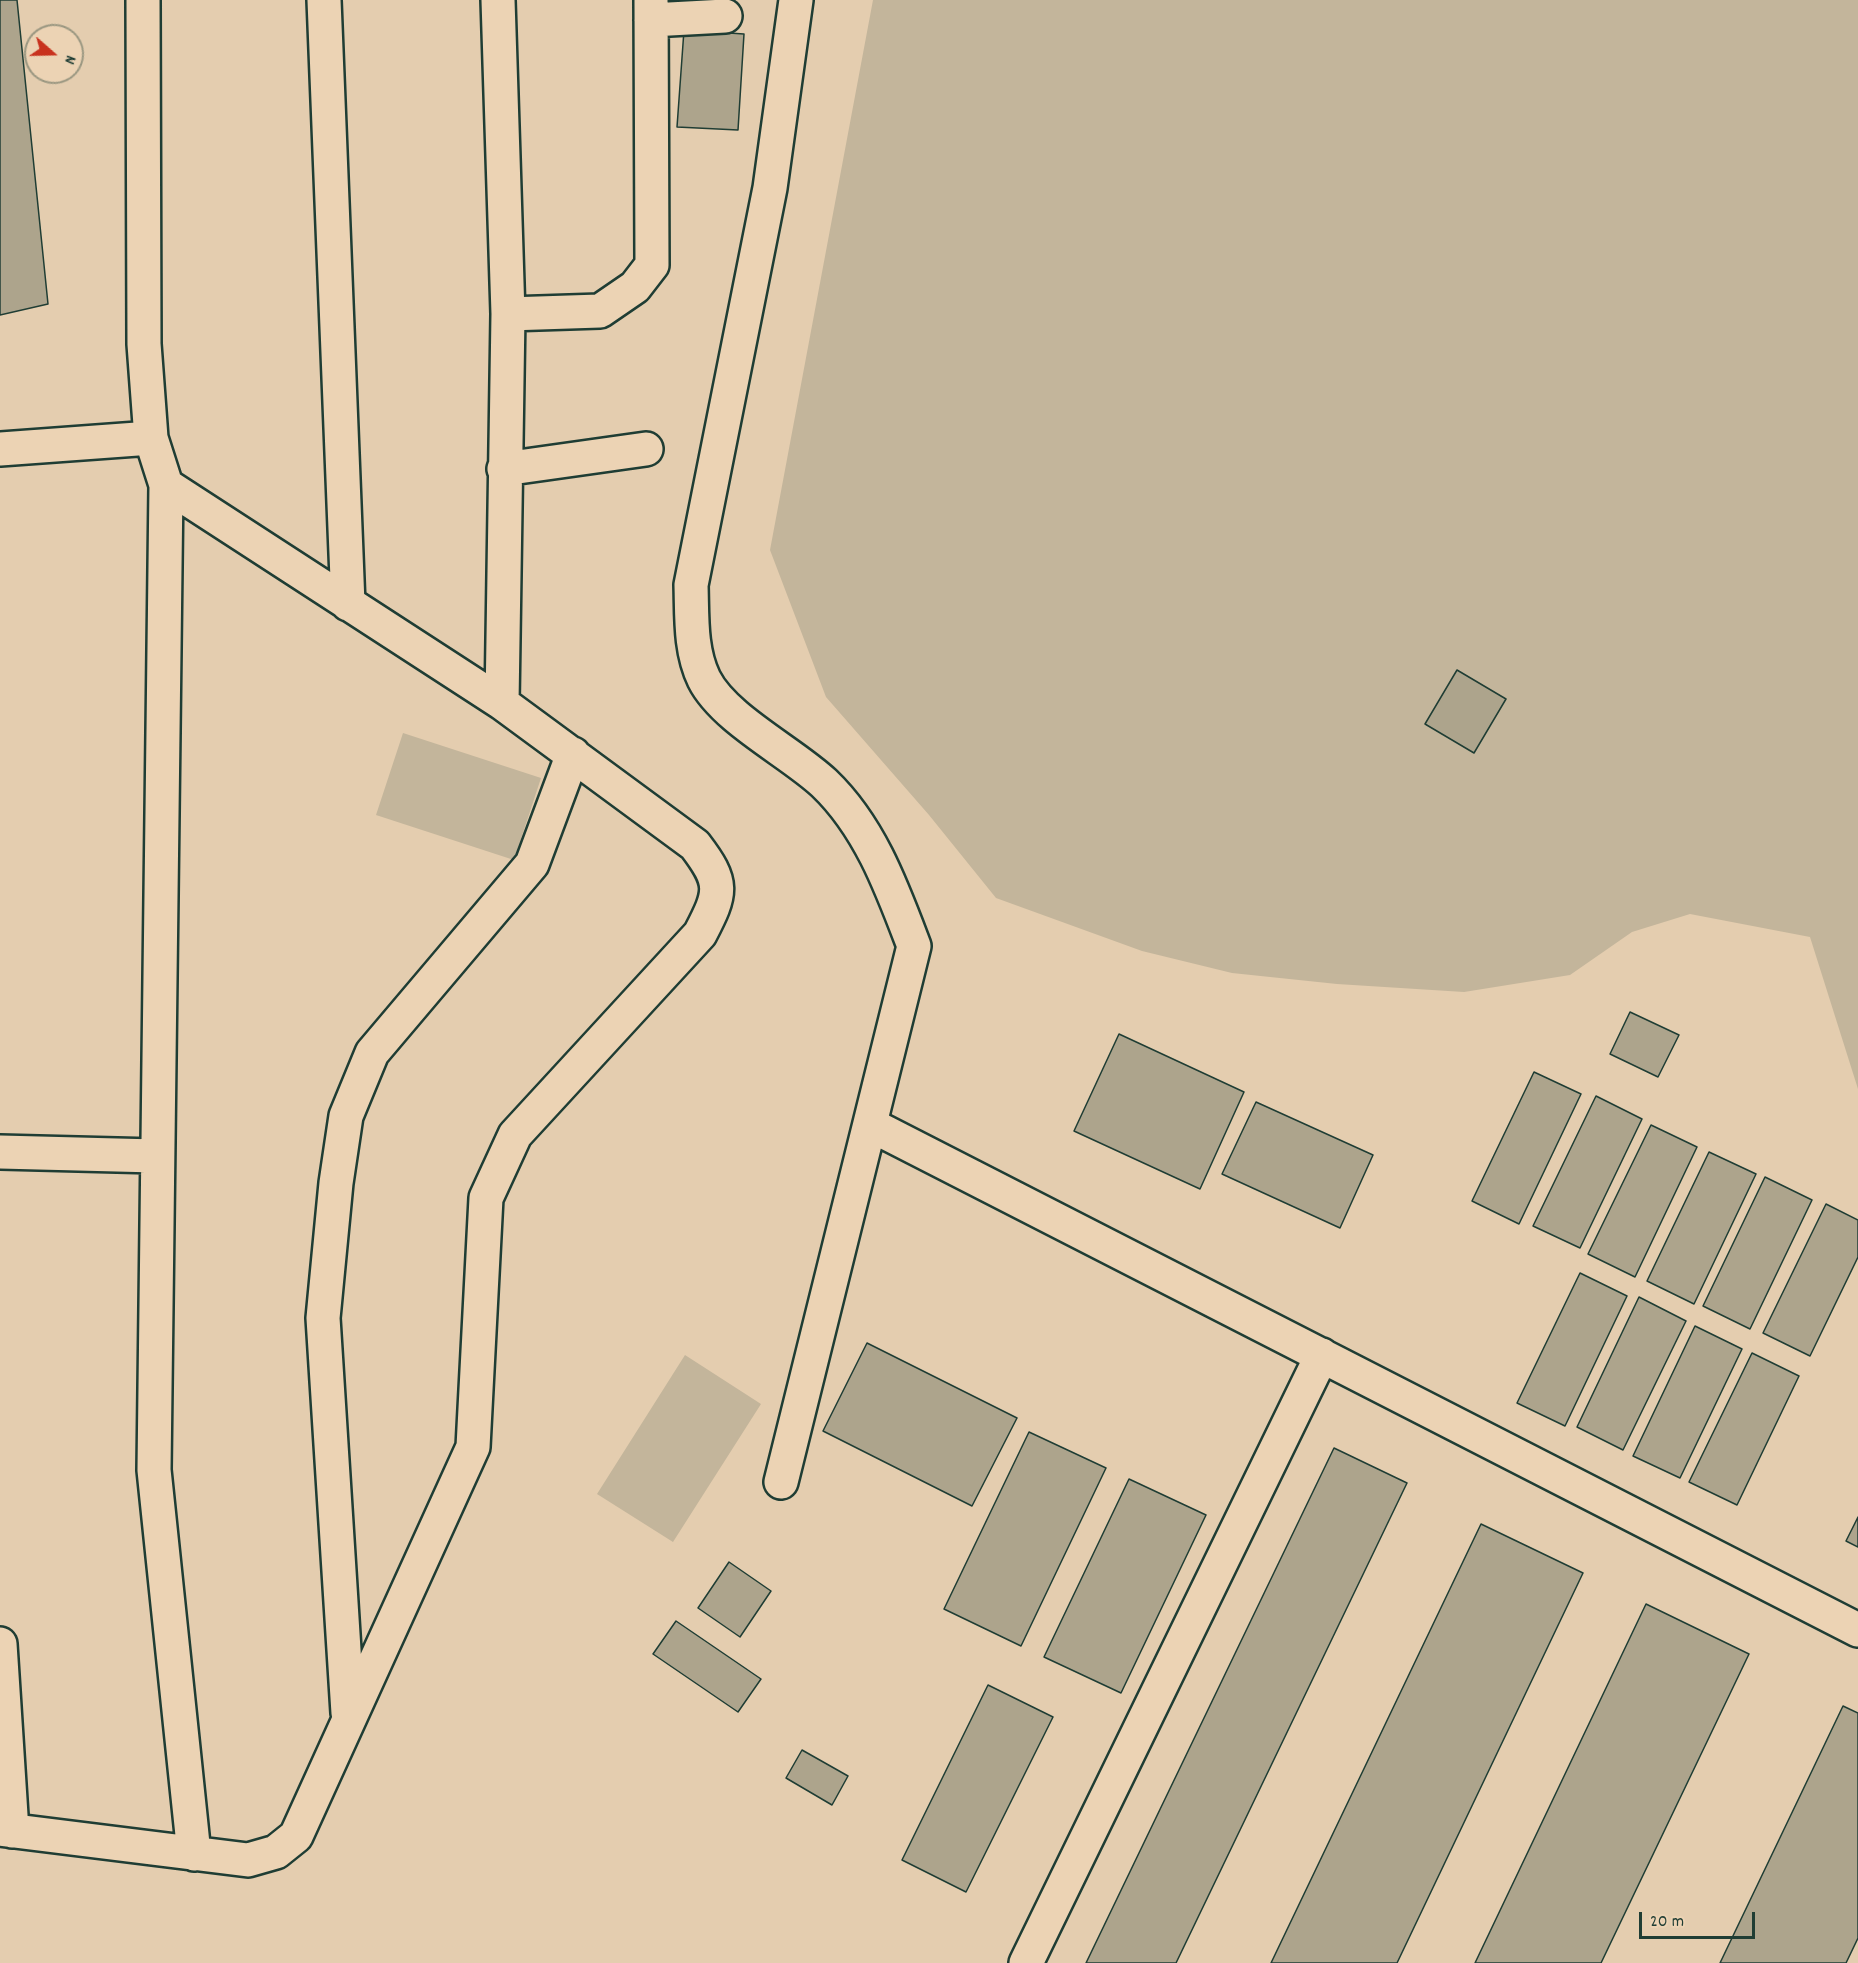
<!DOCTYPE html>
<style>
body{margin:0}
#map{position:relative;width:1858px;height:1963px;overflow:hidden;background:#e4cdaf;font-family:Dekko,sans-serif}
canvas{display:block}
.north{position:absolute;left:24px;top:24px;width:60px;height:60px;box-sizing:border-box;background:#ecd3b4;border:2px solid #9a9781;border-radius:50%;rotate:110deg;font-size:16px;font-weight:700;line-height:24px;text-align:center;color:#1f3d34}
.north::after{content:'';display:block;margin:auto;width:21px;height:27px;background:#c8321e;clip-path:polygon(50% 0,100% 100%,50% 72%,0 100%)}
.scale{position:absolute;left:1639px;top:1912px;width:116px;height:27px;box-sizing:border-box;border:3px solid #1f3d34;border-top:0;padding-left:8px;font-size:18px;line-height:21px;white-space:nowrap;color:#1f3d34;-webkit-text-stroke:4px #ecd3b4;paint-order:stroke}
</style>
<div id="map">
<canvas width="1858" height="1963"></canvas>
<div class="north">N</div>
<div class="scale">20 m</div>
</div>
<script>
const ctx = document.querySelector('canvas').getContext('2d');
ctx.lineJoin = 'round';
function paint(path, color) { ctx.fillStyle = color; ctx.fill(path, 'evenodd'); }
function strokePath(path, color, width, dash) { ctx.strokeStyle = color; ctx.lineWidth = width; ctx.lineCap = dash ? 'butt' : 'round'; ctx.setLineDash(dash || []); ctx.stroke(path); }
paint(new Path2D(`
 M 873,0 L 1858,0 L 1858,1089 L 1810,937 L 1690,914 L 1632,932 L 1570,975 L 1464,992 L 1337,984 L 1232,973 L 1142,951 L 996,898 L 929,815 L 826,697 L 770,550 Z
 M 403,733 L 541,778 L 514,860 L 376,815 Z
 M 685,1355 L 761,1404 L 673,1542 L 597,1494 Z`), '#c3b59b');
const building = new Path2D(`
 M 0,0 L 17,0 L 48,304 L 0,315 Z
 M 684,30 L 744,34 L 738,130 L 677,127 Z
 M 1457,670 L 1506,699 L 1474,753 L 1425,724 Z
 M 1630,1012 L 1679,1035 L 1658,1077 L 1610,1054 Z
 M 1119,1034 L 1244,1092 L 1200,1189 L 1074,1131 Z
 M 1534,1072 L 1581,1094 L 1519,1224 L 1472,1201 Z
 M 1596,1096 L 1642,1119 L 1580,1248 L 1533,1226 Z
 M 1256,1102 L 1373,1155 L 1340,1228 L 1222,1174 Z
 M 1651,1125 L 1697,1147 L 1635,1277 L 1588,1254 Z
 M 1709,1152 L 1756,1174 L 1694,1304 L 1647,1281 Z
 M 1765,1177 L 1812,1200 L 1750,1329 L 1703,1306 Z
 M 1826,1204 L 1858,1220 L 1858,1257 L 1810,1356 L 1763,1333 Z
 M 1580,1273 L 1627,1296 L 1565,1426 L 1517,1403 Z
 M 1639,1297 L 1686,1321 L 1623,1450 L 1577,1427 Z
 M 1695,1326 L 1742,1349 L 1680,1478 L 1633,1456 Z
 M 867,1343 L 1017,1418 L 972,1506 L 823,1431 Z
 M 1752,1353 L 1799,1376 L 1737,1505 L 1689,1482 Z
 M 1029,1432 L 1106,1468 L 1021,1646 L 944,1609 Z
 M 1334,1448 L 1407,1483 L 1176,1963 L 1086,1963 Z
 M 1129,1479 L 1206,1515 L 1121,1693 L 1044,1657 Z
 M 1858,1517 L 1858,1547 L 1846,1541 Z
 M 1481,1524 L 1583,1573 L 1397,1963 L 1271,1963 Z
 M 729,1562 L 771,1591 L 740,1637 L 698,1608 Z
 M 1646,1604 L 1749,1654 L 1601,1963 L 1475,1963 Z
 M 676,1621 L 761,1679 L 738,1712 L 653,1654 Z
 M 988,1685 L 1053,1717 L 966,1892 L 902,1860 Z
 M 1843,1706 L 1858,1713 L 1858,1938 L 1846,1963 L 1720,1963 Z
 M 802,1750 L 848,1776 L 832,1805 L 786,1778 Z`);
paint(building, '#ada48c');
strokePath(building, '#1f3d34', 1.5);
const minor = new Path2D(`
 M 143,0 L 144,344 L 151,438 L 166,485 L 154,1470 L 194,1854
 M 324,0 L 348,604
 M 498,0 L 508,314 L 502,703
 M 651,20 L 725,16
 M 508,314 L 600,311 L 635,287 L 652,265 L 651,0
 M 0,449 L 151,438
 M 504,469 L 646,449
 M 871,1125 L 1858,1630
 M 0,1152 L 156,1156
 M 781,1482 L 914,946 C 892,888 870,827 824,783 C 791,752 724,719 704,679 C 690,650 692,617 691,585 L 770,188 L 796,0
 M 0,1644 L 12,1831
 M 348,1713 L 323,1318 L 336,1183 L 346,1116 L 372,1053 L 532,864 L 573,754
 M 0,1829 L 248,1860 L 276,1852 L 296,1836 L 473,1447 L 486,1198 L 515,1135 L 700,934 C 722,892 724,883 695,845 L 502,703 L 166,485
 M 1026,1963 L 1322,1355`);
strokePath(minor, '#1f3d34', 38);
strokePath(minor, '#ecd3b4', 33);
</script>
